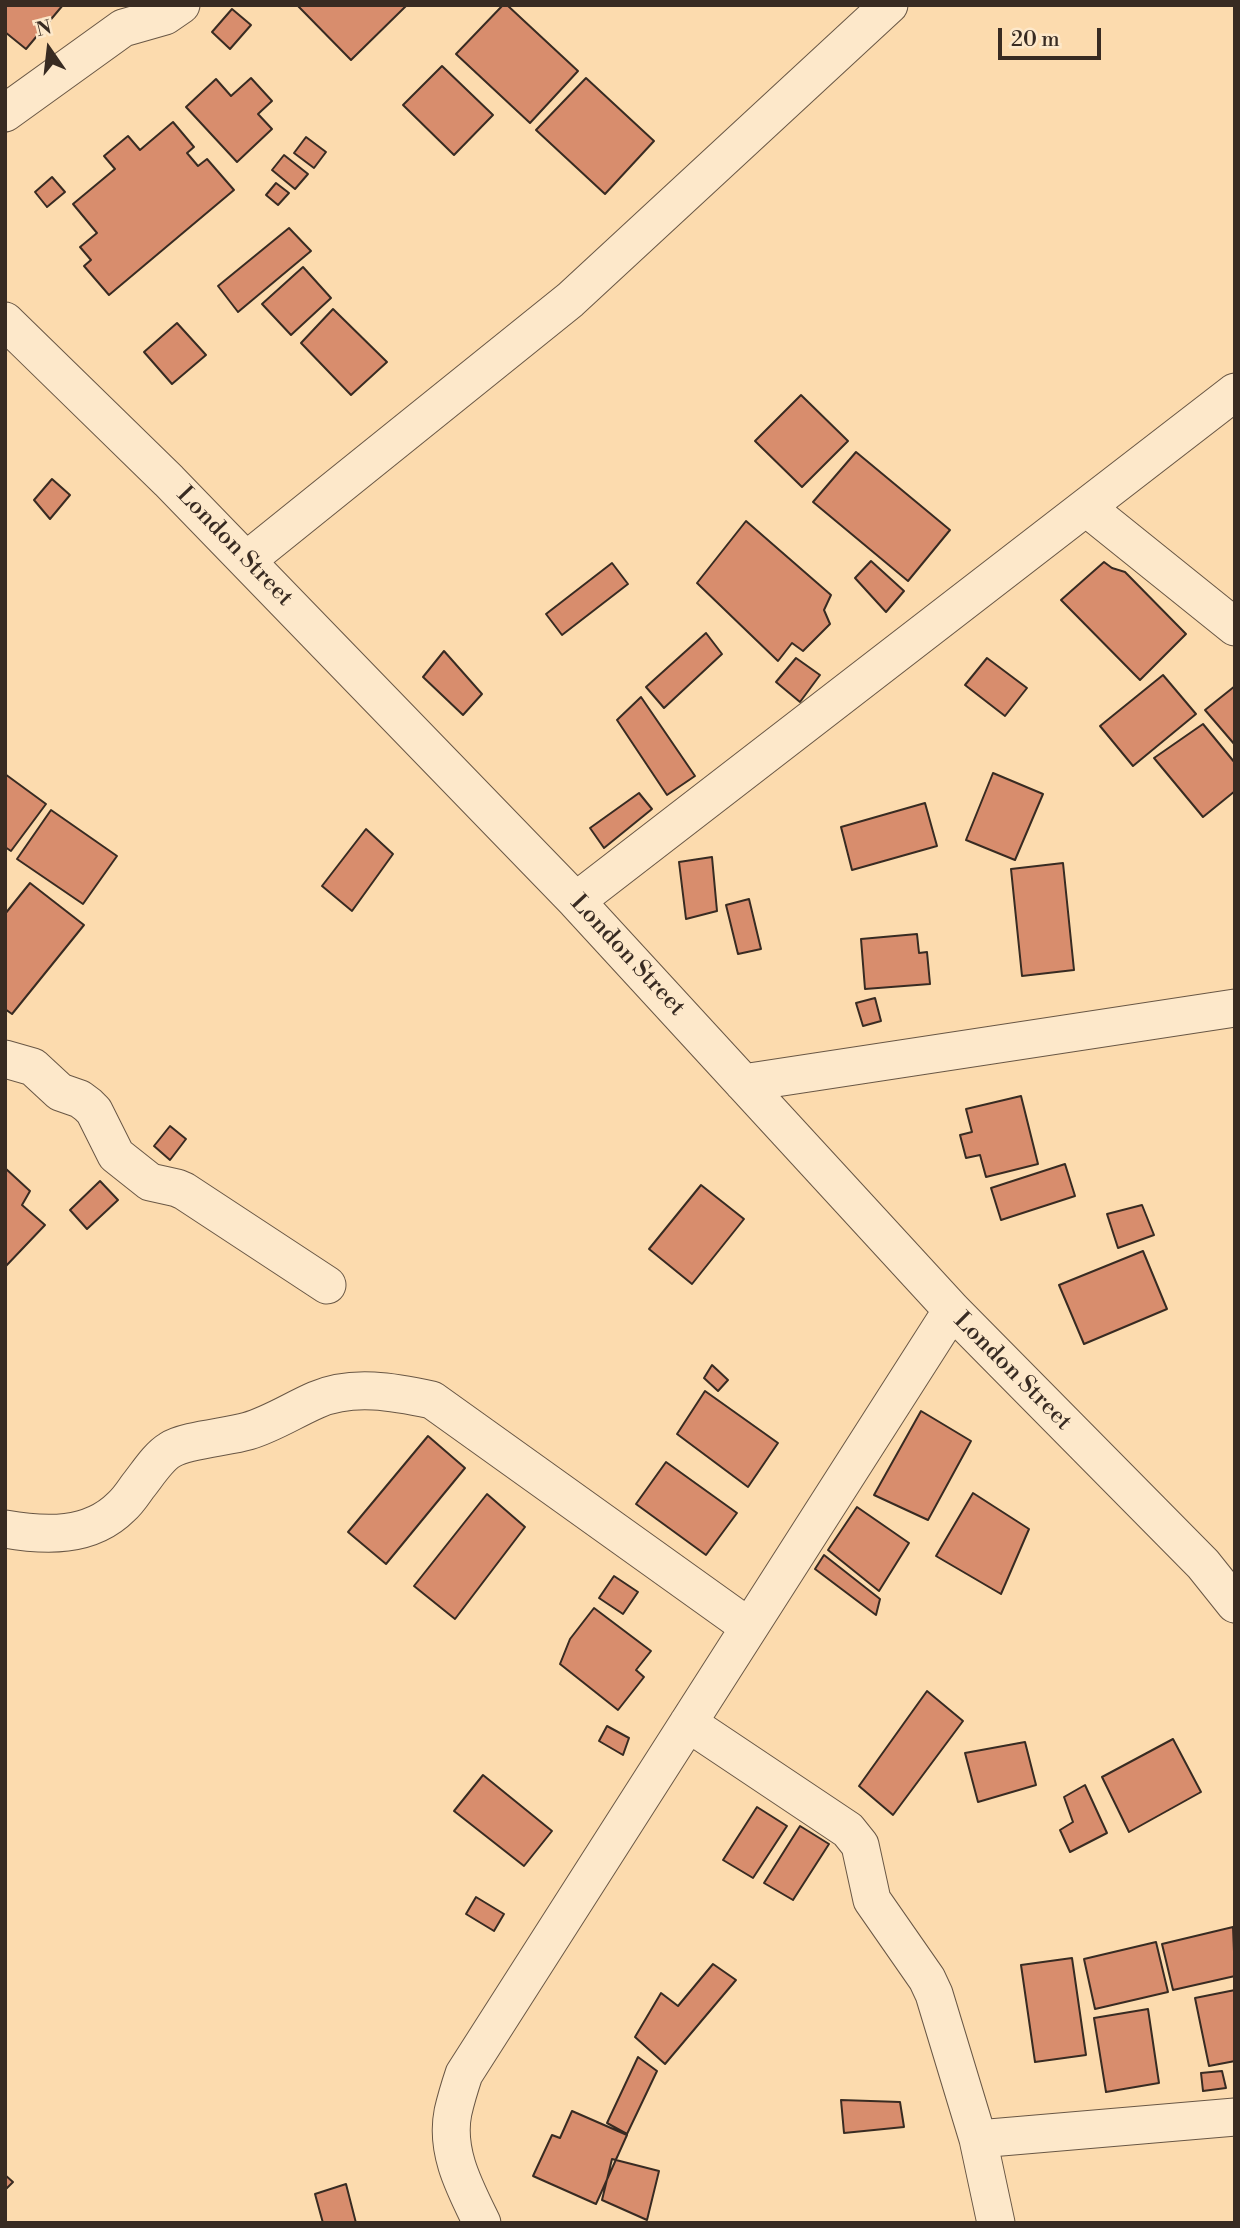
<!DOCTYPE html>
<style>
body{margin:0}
#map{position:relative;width:1240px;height:2228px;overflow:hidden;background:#fcdbae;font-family:"Libre Bodoni",serif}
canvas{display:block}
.frame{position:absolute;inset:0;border:7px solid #382b22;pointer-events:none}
.north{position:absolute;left:14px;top:14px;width:70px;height:70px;-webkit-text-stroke:5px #fde8ca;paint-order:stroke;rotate:346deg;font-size:19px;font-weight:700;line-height:28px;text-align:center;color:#382b22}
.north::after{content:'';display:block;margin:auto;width:24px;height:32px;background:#382b22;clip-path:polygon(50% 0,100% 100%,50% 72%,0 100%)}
.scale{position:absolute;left:998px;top:28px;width:103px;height:32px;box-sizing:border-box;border:4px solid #382b22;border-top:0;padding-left:9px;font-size:21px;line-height:24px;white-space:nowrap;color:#382b22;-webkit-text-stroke:5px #fde8ca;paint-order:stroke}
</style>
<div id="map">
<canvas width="1240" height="2228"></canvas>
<div class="frame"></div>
<div class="north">N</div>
<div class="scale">20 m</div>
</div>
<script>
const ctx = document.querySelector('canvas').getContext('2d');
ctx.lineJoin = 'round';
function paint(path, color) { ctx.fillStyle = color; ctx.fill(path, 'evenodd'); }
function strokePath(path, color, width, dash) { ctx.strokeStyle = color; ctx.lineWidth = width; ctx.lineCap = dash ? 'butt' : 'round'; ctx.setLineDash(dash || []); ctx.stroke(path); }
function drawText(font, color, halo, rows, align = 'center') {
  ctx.font = font + ' "Libre Bodoni",serif'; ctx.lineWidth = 5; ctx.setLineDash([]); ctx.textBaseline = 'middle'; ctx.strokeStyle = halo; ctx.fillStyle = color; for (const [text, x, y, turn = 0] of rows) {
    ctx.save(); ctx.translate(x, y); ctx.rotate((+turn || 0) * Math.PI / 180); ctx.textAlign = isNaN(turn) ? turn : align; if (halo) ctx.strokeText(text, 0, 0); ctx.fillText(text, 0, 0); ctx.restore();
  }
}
const building = new Path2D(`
 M 5,5 L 63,5 L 26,49 L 5,32 Z
 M 297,5 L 407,5 L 351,60 Z
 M 503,5 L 507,5 L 578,71 L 530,123 L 456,54 Z
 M 232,9 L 251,25 L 230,49 L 212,32 Z
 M 442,66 L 493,115 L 454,155 L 403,105 Z
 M 251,78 L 272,101 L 258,114 L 272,129 L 237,162 L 186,107 L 216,79 L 231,96 Z
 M 586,78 L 654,141 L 605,194 L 536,130 Z
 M 173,122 L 194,147 L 187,153 L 198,166 L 207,159 L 234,190 L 109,295 L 84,266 L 91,260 L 80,247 L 97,233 L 73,204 L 115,169 L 104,156 L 128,136 L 140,150 Z
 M 306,137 L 326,152 L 314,168 L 294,153 Z
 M 284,155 L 308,174 L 295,189 L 272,170 Z
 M 52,177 L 65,192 L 47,207 L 35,192 Z
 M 276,183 L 289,193 L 278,205 L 266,195 Z
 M 289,228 L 311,251 L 238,312 L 218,286 Z
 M 303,267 L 331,298 L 291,335 L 262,304 Z
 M 333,309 L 387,362 L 351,395 L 301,343 Z
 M 177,323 L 206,355 L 172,384 L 144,352 Z
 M 801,395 L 848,441 L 802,487 L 755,441 Z
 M 856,452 L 950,530 L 908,581 L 813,502 Z
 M 52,479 L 70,495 L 50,519 L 34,500 Z
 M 746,521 L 831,595 L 824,610 L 830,624 L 803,651 L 792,643 L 778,661 L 697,583 Z
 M 871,561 L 904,591 L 886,612 L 855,578 Z
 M 1104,562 L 1112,568 L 1125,572 L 1186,634 L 1140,680 L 1061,600 Z
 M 612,563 L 628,584 L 562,635 L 546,614 Z
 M 706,633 L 722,654 L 664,708 L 646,687 Z
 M 444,651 L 482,694 L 463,715 L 423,677 Z
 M 796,658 L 820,675 L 800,702 L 776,682 Z
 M 987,658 L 1027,688 L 1005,716 L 965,685 Z
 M 1163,675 L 1196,714 L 1133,766 L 1100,726 Z
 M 1235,686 L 1235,745 L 1205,710 Z
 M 641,697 L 695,776 L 667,795 L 617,720 Z
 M 1203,724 L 1235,763 L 1235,791 L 1203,817 L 1154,758 Z
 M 993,773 L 1043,794 L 1015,860 L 966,840 Z
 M 5,774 L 46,804 L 11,851 L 5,847 Z
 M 639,793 L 652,809 L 604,848 L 590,828 Z
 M 925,803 L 937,846 L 852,870 L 841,827 Z
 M 51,810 L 117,856 L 83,904 L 17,859 Z
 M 366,829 L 393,854 L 352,911 L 322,886 Z
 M 712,857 L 717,911 L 686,919 L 679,862 Z
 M 1063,863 L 1074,970 L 1022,976 L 1011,869 Z
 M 30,883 L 84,925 L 12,1014 L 5,1009 L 5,914 Z
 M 749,899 L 761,949 L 738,954 L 726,905 Z
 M 917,934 L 919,953 L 927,952 L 930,984 L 865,989 L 861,939 Z
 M 875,998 L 881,1021 L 863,1026 L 856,1003 Z
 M 1021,1096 L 1038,1164 L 986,1177 L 980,1155 L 966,1158 L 960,1135 L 972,1132 L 966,1109 Z
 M 170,1126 L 186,1139 L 170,1160 L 154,1146 Z
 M 1065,1164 L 1075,1196 L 1001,1220 L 991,1188 Z
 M 5,1168 L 30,1191 L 22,1205 L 45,1225 L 5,1267 Z
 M 100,1181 L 118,1200 L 87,1229 L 70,1210 Z
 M 701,1185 L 744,1219 L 692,1284 L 649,1249 Z
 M 1142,1205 L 1154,1235 L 1118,1248 L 1107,1214 Z
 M 1143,1251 L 1167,1309 L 1084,1344 L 1059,1285 Z
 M 712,1365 L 728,1380 L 718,1391 L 704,1378 Z
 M 705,1391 L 778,1443 L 748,1487 L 677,1434 Z
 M 921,1411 L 971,1441 L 928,1520 L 874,1495 Z
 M 428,1436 L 465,1468 L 386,1564 L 348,1532 Z
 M 666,1462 L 737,1513 L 706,1555 L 636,1504 Z
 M 973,1493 L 1029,1529 L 1001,1594 L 936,1556 Z
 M 487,1494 L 525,1527 L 455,1619 L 414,1586 Z
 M 857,1507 L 909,1543 L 879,1591 L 828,1550 Z
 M 824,1555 L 880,1599 L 876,1615 L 815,1569 Z
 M 614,1576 L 638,1592 L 623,1614 L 599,1598 Z
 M 594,1608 L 651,1651 L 636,1670 L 644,1677 L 618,1710 L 560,1664 L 570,1639 Z
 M 927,1691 L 963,1721 L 893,1815 L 859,1786 Z
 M 607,1726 L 629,1738 L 623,1755 L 599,1741 Z
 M 1173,1739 L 1201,1792 L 1129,1832 L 1102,1777 Z
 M 1025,1742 L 1036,1785 L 978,1802 L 965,1753 Z
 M 483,1775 L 552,1831 L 524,1866 L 454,1811 Z
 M 1085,1785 L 1107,1833 L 1070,1852 L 1060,1830 L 1073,1822 L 1064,1797 Z
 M 757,1807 L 787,1826 L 753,1878 L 723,1860 Z
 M 800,1826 L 829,1844 L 793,1900 L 764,1883 Z
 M 476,1897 L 504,1914 L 494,1931 L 466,1914 Z
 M 1233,1927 L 1235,1976 L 1173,1990 L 1162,1944 Z
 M 1156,1942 L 1168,1992 L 1095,2009 L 1084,1959 Z
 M 1072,1958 L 1086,2055 L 1035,2062 L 1021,1965 Z
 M 713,1964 L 736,1980 L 665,2064 L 635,2037 L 661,1993 L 678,2006 Z
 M 1235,1990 L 1235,2061 L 1209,2066 L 1195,1998 Z
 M 1148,2009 L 1159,2083 L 1106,2092 L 1094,2018 Z
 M 638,2057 L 657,2071 L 627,2134 L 607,2123 Z
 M 1222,2071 L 1226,2088 L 1203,2091 L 1201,2073 Z
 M 841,2100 L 900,2102 L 904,2127 L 844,2133 Z
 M 572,2111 L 627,2135 L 596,2204 L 533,2176 L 552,2135 L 560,2138 Z
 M 612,2159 L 659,2171 L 647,2220 L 602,2200 Z
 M 5,2175 L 13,2182 L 5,2190 Z
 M 346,2184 L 356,2223 L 323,2223 L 315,2194 Z`);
paint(building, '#d88d6d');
strokePath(building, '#382b22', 2);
const minor = new Path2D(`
 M 5,113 L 123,28 L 165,16 L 181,5
 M 5,321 L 169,481 L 576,901 L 952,1310 L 1203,1564 L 1235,1604
 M 1087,508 L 1235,627
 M 247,560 L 570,300 L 889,5
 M 576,901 L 1235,392
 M 5,1059 L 33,1067 L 60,1092 L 80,1099 L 88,1105 L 94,1111 L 116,1155 L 150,1182 L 177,1188 L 184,1191 L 327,1285
 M 743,1083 L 1235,1008
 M 5,1529 C 45,1536 90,1538 121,1507 C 128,1501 133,1493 138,1486 C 147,1475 158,1457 170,1450 C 185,1440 228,1437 248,1431 C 272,1424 293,1410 316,1400 C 352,1384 395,1392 432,1400 L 749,1627
 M 688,1723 L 848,1830 L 860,1845 L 872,1900 L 927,1979 L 934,1994 L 978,2139 L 996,2223
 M 978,2139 L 1235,2117
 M 482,2223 C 465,2188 445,2152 453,2112 C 456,2099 460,2086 464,2074 L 952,1310`);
strokePath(minor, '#695745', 39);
strokePath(minor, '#fde8ca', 37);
drawText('24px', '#382b22', '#fde8ca', [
 ["London Street",234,547,46],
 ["London Street",627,956,47],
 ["London Street",1012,1372,45]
]);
</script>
